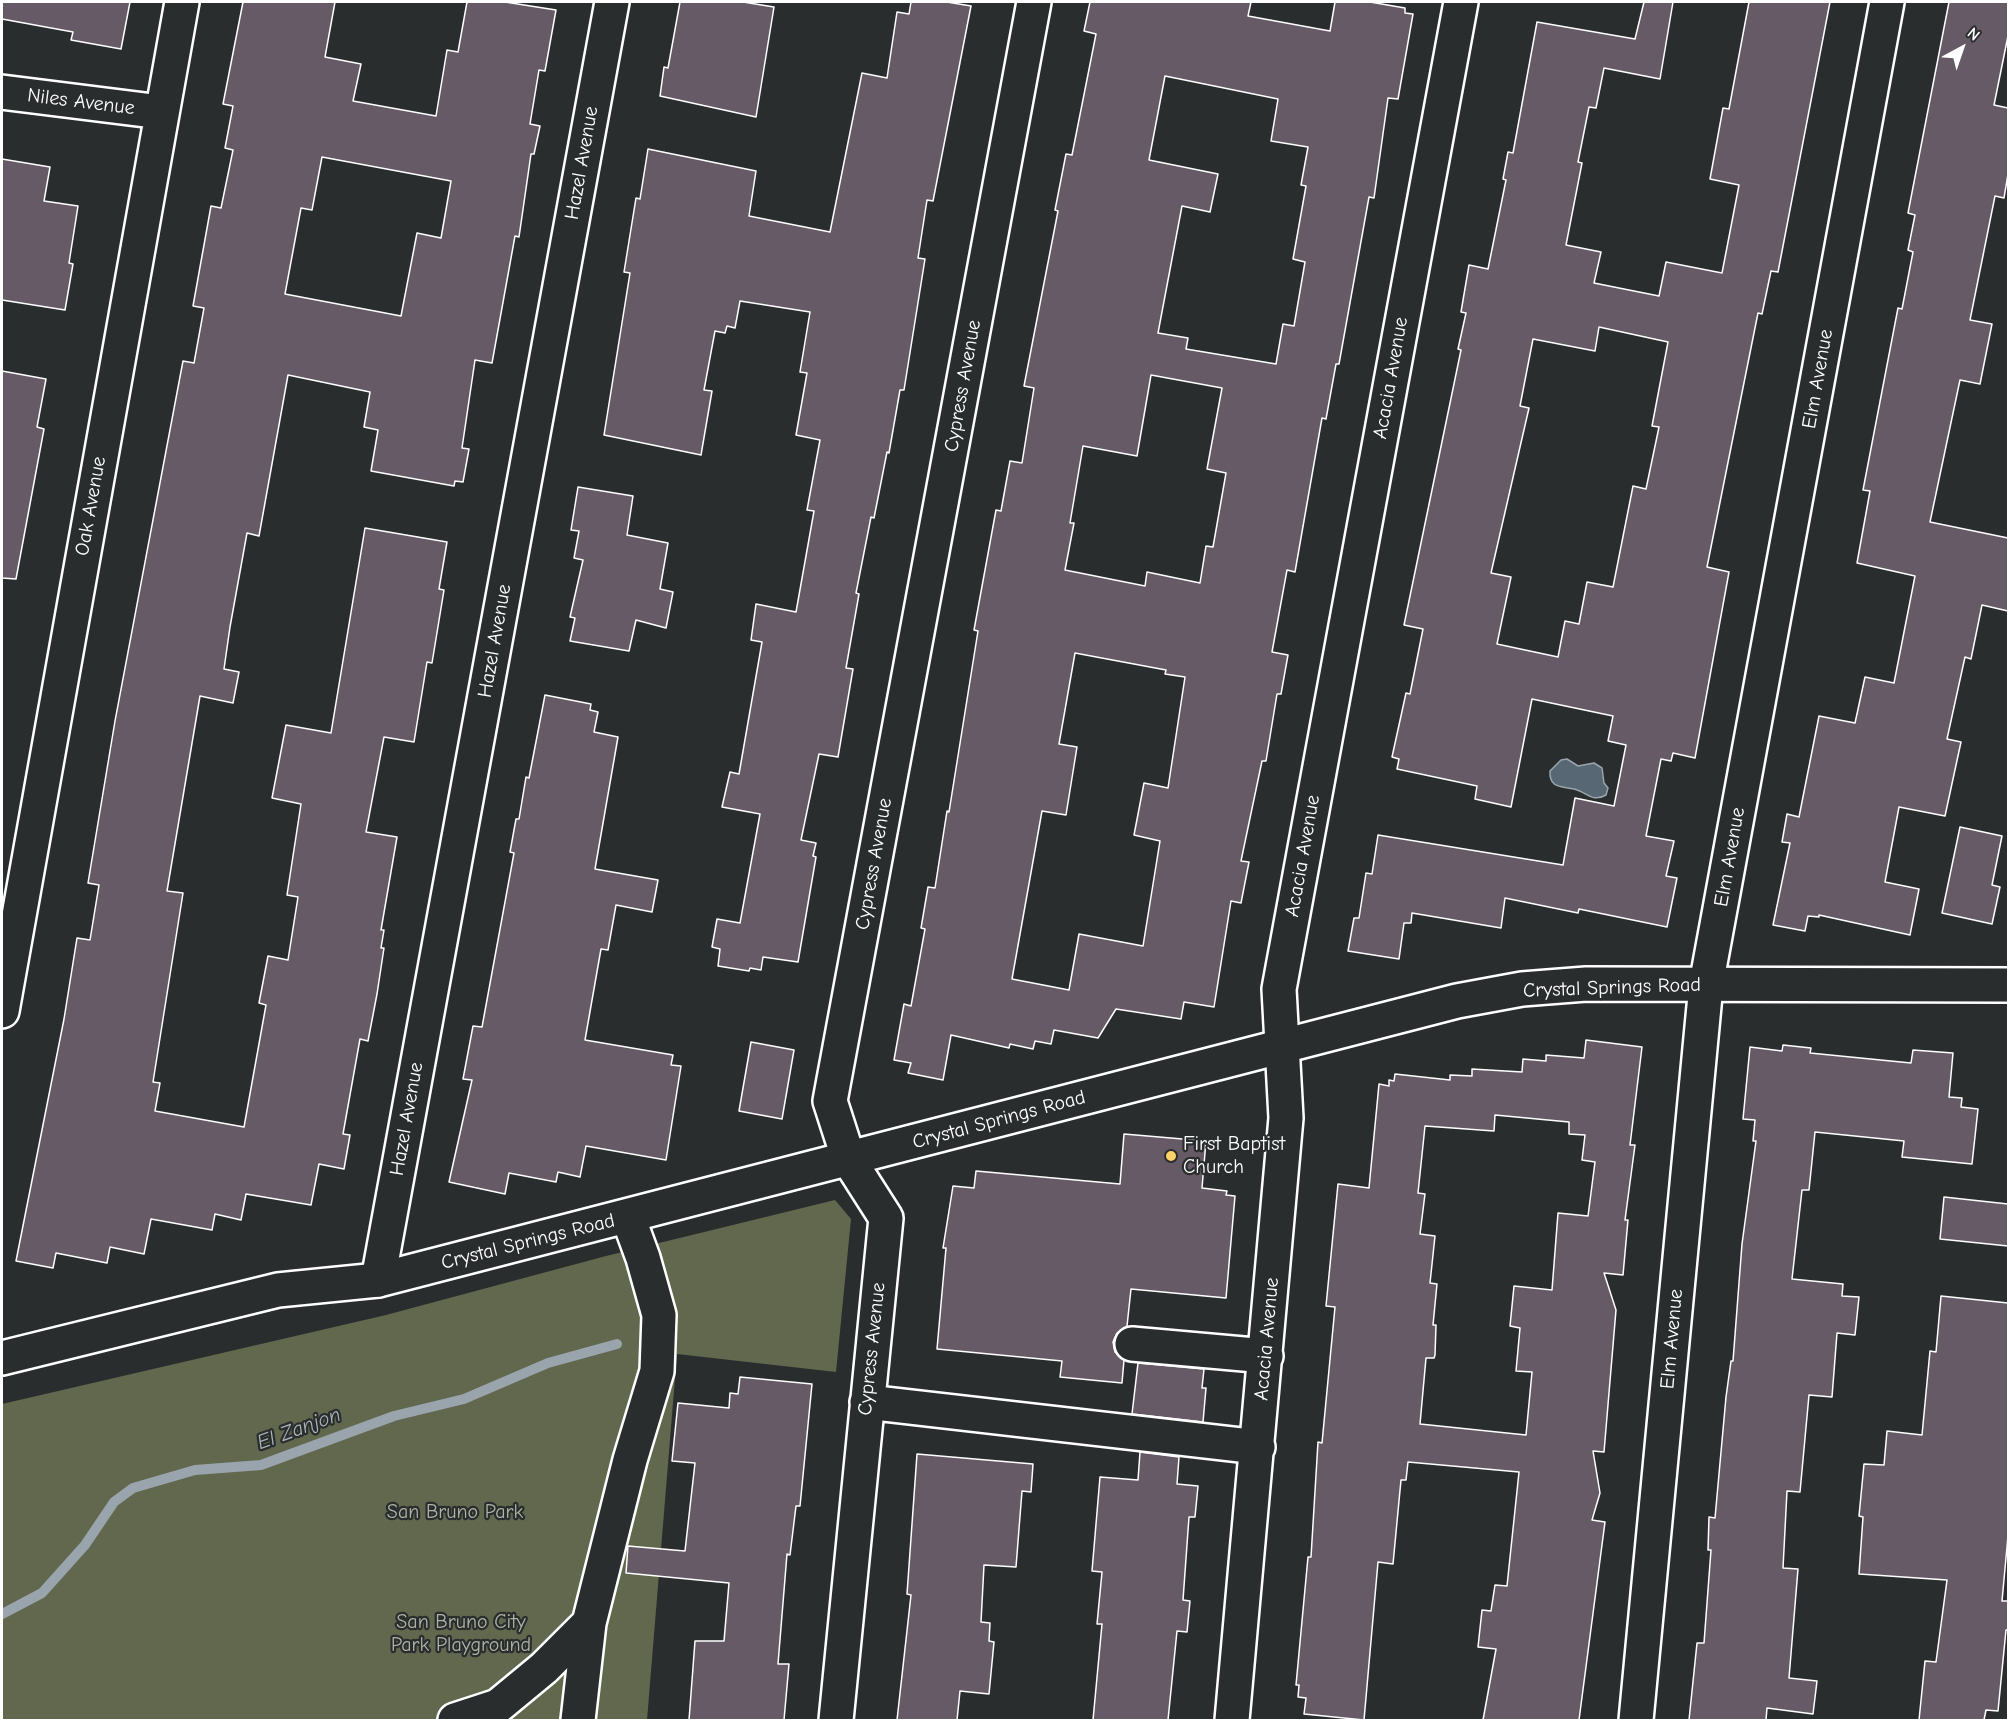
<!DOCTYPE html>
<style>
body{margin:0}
#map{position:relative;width:2010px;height:1722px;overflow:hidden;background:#2a2d2e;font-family:"Comic Neue",sans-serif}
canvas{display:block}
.frame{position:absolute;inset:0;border:3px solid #fff;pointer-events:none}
.north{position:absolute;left:1932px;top:18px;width:60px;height:60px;-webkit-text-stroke:4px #2a2d2e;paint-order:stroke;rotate:40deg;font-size:16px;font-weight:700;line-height:24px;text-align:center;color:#fff}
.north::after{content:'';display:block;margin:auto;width:21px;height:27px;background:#fff;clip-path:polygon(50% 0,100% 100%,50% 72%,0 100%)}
</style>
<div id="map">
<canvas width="2010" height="1722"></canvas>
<div class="frame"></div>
<div class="north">N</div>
</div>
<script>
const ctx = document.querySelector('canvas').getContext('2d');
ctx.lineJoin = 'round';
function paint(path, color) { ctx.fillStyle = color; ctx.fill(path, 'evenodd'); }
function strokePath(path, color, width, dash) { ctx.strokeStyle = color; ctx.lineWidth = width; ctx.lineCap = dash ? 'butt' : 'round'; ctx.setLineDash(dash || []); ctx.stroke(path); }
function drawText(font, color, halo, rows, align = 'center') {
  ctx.font = font + ' "Comic Neue",sans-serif'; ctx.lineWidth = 4.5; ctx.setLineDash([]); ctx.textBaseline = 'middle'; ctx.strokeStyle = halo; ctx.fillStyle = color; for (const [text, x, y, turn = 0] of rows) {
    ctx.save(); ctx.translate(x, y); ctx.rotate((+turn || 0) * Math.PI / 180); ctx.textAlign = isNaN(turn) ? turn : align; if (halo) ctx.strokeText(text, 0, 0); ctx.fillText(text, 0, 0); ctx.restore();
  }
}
paint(new Path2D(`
 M 835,1200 L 851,1219 L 836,1372 L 677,1354 L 647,1720 L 2,1720 L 2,1404 L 386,1315 L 606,1256 Z`), '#61684e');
const water = new Path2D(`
 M 1567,759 L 1578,766 L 1594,763 L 1602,768 L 1604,783 L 1608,788 L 1606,795 C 1592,803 1587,792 1574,789 C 1562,786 1549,789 1550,771 L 1561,760 Z`);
paint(water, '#576874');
strokePath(water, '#9aa4ac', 1.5);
strokePath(new Path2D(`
 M 2,1614 L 42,1593 L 85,1545 L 114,1502 L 133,1488 L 195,1470 L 261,1465 L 394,1416 L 464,1399 L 548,1363 L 617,1344`), '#9aa4ac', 10);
const building = new Path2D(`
 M 2,2 L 130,2 L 121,49 L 71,40 L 73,32 L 2,19 Z
 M 243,2 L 335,2 L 325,57 L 361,64 L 353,101 L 436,116 L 447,50 L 458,52 L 467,2 L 505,2 L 556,10 L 545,71 L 539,70 L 530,124 L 540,126 L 534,154 L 531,154 L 519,237 L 515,236 L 492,363 L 475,360 L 462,448 L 469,449 L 463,482 L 455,481 L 454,486 L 371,471 L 378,430 L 364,427 L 370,392 L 288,375 L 259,536 L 247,533 L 230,627 L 224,669 L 239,672 L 233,703 L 200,696 L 167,891 L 183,893 L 153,1082 L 160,1083 L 155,1111 L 244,1127 L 266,1005 L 259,1003 L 268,956 L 288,960 L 298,897 L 287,895 L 301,804 L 272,798 L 286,725 L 331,733 L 365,528 L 447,542 L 439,589 L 444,590 L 432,663 L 427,662 L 414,742 L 384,737 L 366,832 L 397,837 L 381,930 L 384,930 L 381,948 L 384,948 L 377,994 L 368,1041 L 360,1039 L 343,1134 L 350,1135 L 344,1169 L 319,1164 L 311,1205 L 246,1194 L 241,1220 L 215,1214 L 212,1230 L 151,1219 L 144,1254 L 110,1247 L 107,1263 L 56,1253 L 53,1268 L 16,1261 L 64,1019 L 77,938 L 90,940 L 99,885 L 88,883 L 115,721 L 183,361 L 194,363 L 204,308 L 193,306 L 211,206 L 221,208 L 233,150 L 225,148 L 233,106 L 223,104 ZM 322,157 L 451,181 L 441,238 L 417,233 L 401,316 L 285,294 L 301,208 L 312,210 Z
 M 680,2 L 743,2 L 774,7 L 756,117 L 660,96 L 664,67 L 668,68 Z
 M 911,2 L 947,2 L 971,6 L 933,201 L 927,200 L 918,258 L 925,259 L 904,390 L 900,390 L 889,453 L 887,452 L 874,518 L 871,517 L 856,593 L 859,594 L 846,668 L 853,669 L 838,757 L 819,754 L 801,840 L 816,843 L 813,856 L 816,857 L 798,962 L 763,957 L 761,970 L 750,968 L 749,971 L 718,966 L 720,949 L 712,947 L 717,919 L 740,923 L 760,814 L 722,807 L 730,772 L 739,774 L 762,642 L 751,640 L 756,604 L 796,612 L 814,511 L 807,510 L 820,440 L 796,435 L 807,373 L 800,372 L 810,312 L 740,301 L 735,328 L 727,326 L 725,333 L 715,331 L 704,390 L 712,391 L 701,455 L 604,435 L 630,273 L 624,272 L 636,198 L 640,199 L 648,149 L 756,171 L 749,216 L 830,232 L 862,73 L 887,78 L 897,12 L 909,14 Z
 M 1090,2 L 1251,2 L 1248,16 L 1330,31 L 1335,2 L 1370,2 L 1405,8 L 1405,13 L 1413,14 L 1398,99 L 1388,98 L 1374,198 L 1369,197 L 1339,364 L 1336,364 L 1326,419 L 1322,418 L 1295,572 L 1287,570 L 1272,652 L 1288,655 L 1281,694 L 1277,694 L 1266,761 L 1262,761 L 1241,861 L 1249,862 L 1241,903 L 1231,901 L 1214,1007 L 1184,1002 L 1181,1019 L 1116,1009 L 1098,1038 L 1054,1030 L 1051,1044 L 1035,1041 L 1033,1049 L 1010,1044 L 1009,1048 L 951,1035 L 943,1080 L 908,1073 L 911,1063 L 894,1060 L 904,1004 L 911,1006 L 925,929 L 921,928 L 928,887 L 935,888 L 947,811 L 949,812 L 978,631 L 974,630 L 996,510 L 1001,511 L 1010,461 L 1022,463 L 1034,388 L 1024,386 L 1058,211 L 1055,210 L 1066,154 L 1072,155 L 1096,34 L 1084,31 ZM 1165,76 L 1278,99 L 1271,141 L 1308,147 L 1301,185 L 1306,186 L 1293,259 L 1305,262 L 1294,326 L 1283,324 L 1276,364 L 1186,349 L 1188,338 L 1158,333 L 1182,206 L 1210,212 L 1218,174 L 1149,160 ZM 1151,375 L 1222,388 L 1207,469 L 1226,473 L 1213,547 L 1206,546 L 1200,583 L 1147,572 L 1145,586 L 1065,570 L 1074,523 L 1070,523 L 1083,446 L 1137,456 ZM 1075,653 L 1166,670 L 1165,674 L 1185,677 L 1168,788 L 1144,783 L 1134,835 L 1160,841 L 1143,946 L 1079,934 L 1069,990 L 1012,979 L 1042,811 L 1066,815 L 1077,747 L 1059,744 Z
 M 1644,2 L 1673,2 L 1660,79 L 1604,68 L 1596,108 L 1589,107 L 1578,162 L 1582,163 L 1566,245 L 1601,252 L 1594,283 L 1659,296 L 1666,262 L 1722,273 L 1739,185 L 1710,179 L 1723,108 L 1729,109 L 1749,2 L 1830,2 L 1778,272 L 1771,271 L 1762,314 L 1758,313 L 1707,567 L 1729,572 L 1695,758 L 1673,753 L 1671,761 L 1661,759 L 1646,836 L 1674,841 L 1666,876 L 1677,878 L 1667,927 L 1579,909 L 1578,913 L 1505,898 L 1501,928 L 1412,913 L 1411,923 L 1404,923 L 1399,959 L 1348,951 L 1354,918 L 1359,918 L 1366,873 L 1372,874 L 1378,835 L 1563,865 L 1575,798 L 1614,806 L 1626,745 L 1608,741 L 1613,716 L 1532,699 L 1511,807 L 1475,799 L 1477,786 L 1397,769 L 1399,759 L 1392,757 L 1406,693 L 1410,694 L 1423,629 L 1404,625 L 1461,350 L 1458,349 L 1466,313 L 1461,312 L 1469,265 L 1488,269 L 1506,180 L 1503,179 L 1508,152 L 1513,153 L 1537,22 L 1635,39 ZM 1599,327 L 1668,342 L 1652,426 L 1659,427 L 1646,489 L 1633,486 L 1613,587 L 1587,582 L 1579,624 L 1565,621 L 1558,657 L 1497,644 L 1511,577 L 1491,573 L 1529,408 L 1520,406 L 1533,339 L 1595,351 Z
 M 1949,2 L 2008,2 L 2008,36 L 1994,105 L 2008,108 L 2008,174 L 2004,198 L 1995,196 L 1970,320 L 1992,324 L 1980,384 L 1960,380 L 1930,522 L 2008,538 L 2008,611 L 1982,605 L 1971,659 L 1965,657 L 1947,739 L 1961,742 L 1945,816 L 1899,807 L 1885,882 L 1919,889 L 1910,935 L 1819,915 L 1819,917 L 1808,916 L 1805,931 L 1773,925 L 1790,843 L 1782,842 L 1787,814 L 1799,817 L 1819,716 L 1855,723 L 1865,677 L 1894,683 L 1915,576 L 1857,563 L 1870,491 L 1863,490 L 1898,308 L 1902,309 L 1913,252 L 1908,250 L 1915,215 L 1908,213 Z
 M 2,159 L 50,167 L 44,201 L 78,206 L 69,263 L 73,264 L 65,310 L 2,300 Z
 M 2,371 L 46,379 L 37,427 L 44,429 L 16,579 L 2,578 Z
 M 578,487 L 633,496 L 627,535 L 668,543 L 660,589 L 673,592 L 666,628 L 636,620 L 629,651 L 570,641 L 575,618 L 570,617 L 583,560 L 574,558 L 579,531 L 571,530 Z
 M 545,695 L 591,704 L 590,710 L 598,712 L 594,732 L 618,737 L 595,869 L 658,880 L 652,912 L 616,905 L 608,950 L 601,949 L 585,1040 L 673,1055 L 671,1065 L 681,1066 L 666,1160 L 586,1146 L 580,1177 L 558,1172 L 556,1182 L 509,1173 L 505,1194 L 449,1182 L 472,1080 L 463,1079 L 473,1026 L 482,1027 L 514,853 L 510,852 L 516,819 L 519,819 L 526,777 L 529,778 Z
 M 1960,827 L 2002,836 L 1992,885 L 2000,887 L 1992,924 L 1942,913 Z
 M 1586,1040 L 1642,1047 L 1630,1145 L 1635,1145 L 1625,1220 L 1628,1220 L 1623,1275 L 1604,1273 L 1616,1310 L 1604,1452 L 1593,1451 L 1600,1493 L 1592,1520 L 1605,1522 L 1579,1720 L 1483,1720 L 1496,1649 L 1478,1647 L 1482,1610 L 1491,1611 L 1495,1585 L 1507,1586 L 1519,1472 L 1408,1462 L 1406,1480 L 1401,1480 L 1393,1564 L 1378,1562 L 1364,1720 L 1304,1714 L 1306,1698 L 1298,1697 L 1299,1685 L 1296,1685 L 1308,1557 L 1311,1557 L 1318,1442 L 1322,1443 L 1335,1307 L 1326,1306 L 1336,1204 L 1338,1184 L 1369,1188 L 1379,1084 L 1389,1086 L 1389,1080 L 1394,1081 L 1395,1074 L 1450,1080 L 1450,1075 L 1472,1076 L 1472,1069 L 1522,1072 L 1523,1059 L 1546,1061 L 1546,1055 L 1584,1058 ZM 1495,1115 L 1569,1122 L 1569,1134 L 1585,1135 L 1582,1160 L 1595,1162 L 1588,1216 L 1558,1213 L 1552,1290 L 1514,1286 L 1510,1326 L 1520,1328 L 1516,1371 L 1532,1372 L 1526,1435 L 1420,1424 L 1426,1358 L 1434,1358 L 1435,1355 L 1436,1325 L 1433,1325 L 1437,1284 L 1430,1283 L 1435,1236 L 1420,1234 L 1425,1194 L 1418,1193 L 1425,1126 L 1494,1131 Z
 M 751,1042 L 794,1050 L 782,1119 L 739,1111 Z
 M 1783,1045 L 1811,1048 L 1810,1053 L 1911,1063 L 1913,1050 L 1953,1053 L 1949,1097 L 1962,1098 L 1961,1107 L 1978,1109 L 1972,1164 L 1902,1157 L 1904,1141 L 1815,1132 L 1809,1190 L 1802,1190 L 1792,1279 L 1843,1284 L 1842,1296 L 1859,1297 L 1855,1335 L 1837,1333 L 1832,1397 L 1809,1395 L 1800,1492 L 1787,1491 L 1783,1568 L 1798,1569 L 1789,1678 L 1817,1681 L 1813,1714 L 1767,1708 L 1766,1720 L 1689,1720 L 1697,1643 L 1704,1643 L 1711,1550 L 1708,1550 L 1709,1517 L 1715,1518 L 1726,1397 L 1731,1361 L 1733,1361 L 1742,1244 L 1756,1141 L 1753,1141 L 1755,1120 L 1743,1119 L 1750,1047 L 1782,1051 Z
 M 1124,1134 L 1206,1141 L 1202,1188 L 1227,1191 L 1226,1195 L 1235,1196 L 1226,1298 L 1131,1289 L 1127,1326 L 1117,1333 L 1113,1342 L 1115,1352 L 1124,1360 L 1122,1383 L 1060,1377 L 1062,1361 L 937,1349 L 946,1248 L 943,1248 L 953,1186 L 974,1188 L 976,1171 L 1120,1184 Z
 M 1944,1197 L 2008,1204 L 2008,1246 L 1940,1239 Z
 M 1941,1296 L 2008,1303 L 2008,1536 L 2002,1601 L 2008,1601 L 2008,1630 L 2006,1630 L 1998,1711 L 1986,1710 L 1984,1720 L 1919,1720 L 1925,1661 L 1936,1662 L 1947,1580 L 1859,1574 L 1863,1517 L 1859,1516 L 1864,1464 L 1884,1465 L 1887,1431 L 1922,1435 L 1930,1351 L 1936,1352 Z
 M 1138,1363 L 1204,1369 L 1202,1388 L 1206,1388 L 1203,1422 L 1132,1414 Z
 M 740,1377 L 812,1384 L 800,1506 L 796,1506 L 790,1555 L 787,1554 L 778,1664 L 789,1664 L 784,1720 L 689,1720 L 695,1641 L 724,1641 L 729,1583 L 626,1573 L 628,1546 L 685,1551 L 695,1463 L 672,1461 L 678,1403 L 729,1408 L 730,1393 L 738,1394 Z
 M 1140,1452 L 1179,1457 L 1177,1484 L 1198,1486 L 1195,1517 L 1189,1517 L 1183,1600 L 1190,1601 L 1187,1632 L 1177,1631 L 1168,1720 L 1093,1720 L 1102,1624 L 1097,1624 L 1102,1572 L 1092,1571 L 1100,1477 L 1138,1480 Z
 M 917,1454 L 1033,1464 L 1031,1492 L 1022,1491 L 1016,1567 L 984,1565 L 981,1622 L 990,1623 L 989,1641 L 994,1642 L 989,1694 L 960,1691 L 957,1720 L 897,1720 L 911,1595 L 907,1594 Z`);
paint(building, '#675a67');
strokePath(building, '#fff', 1.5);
const minor = new Path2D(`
 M 2,92 L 161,112
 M 2,1011 L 182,2
 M 378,1280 L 612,2
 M 1132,1344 L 1266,1356
 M 867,1402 L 1258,1447
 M 455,1720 L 498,1706 L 544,1668 L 589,1623 L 630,1460 L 657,1371 L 659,1315 L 643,1258 L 628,1217
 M 578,1720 L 589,1623
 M 836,1720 L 886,1218 L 849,1160 L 830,1101 L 1034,2
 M 1232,1720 L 1286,1118 L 1279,989 L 1461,2
 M 1636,1720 L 1706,985 L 1887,2`);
const major = new Path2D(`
 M 2,1358 L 278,1290 L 378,1280 L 1457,1001 L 1522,989 L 1586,984 L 2008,985`);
strokePath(minor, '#fff', 38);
strokePath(major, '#fff', 38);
strokePath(minor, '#2a2d2e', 33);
strokePath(major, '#2a2d2e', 33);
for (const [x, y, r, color] of [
 [1171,1156,6,"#ffd166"]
]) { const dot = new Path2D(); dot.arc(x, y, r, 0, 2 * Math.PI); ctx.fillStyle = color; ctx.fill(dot); strokePath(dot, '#2a2d2e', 2); }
drawText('20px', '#fff', '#2a2d2e', [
 ["Niles Avenue",81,102,7],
 ["Hazel Avenue",582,163,-80],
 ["Acacia Avenue",1391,378,-80],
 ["Elm Avenue",1818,379,-80],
 ["Cypress Avenue",963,386,-80],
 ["Oak Avenue",91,506,-80],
 ["Hazel Avenue",495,641,-80],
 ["Acacia Avenue",1303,856,-80],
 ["Elm Avenue",1730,857,-80],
 ["Cypress Avenue",874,864,-80],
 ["Crystal Springs Road",1612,988,-2],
 ["Hazel Avenue",407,1119,-80],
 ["Crystal Springs Road",999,1120,-15],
 ["Crystal Springs Road",528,1242,-14],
 ["Acacia Avenue",1267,1339,-85],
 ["Elm Avenue",1672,1339,-85],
 ["Cypress Avenue",872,1349,-84]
]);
drawText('20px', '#fff', '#2a2d2e', [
 ["First Baptist",1183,1144],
 ["Church",1183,1167]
], 'left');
drawText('20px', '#b0b4a6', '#2a2d2e', [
 ["San Bruno Park",455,1512],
 ["San Bruno City",461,1622],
 ["Park Playground",461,1645]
]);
drawText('italic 21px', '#abb4ba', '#2a2d2e', [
 ["El Zanjon",299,1429,-20]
]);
</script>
